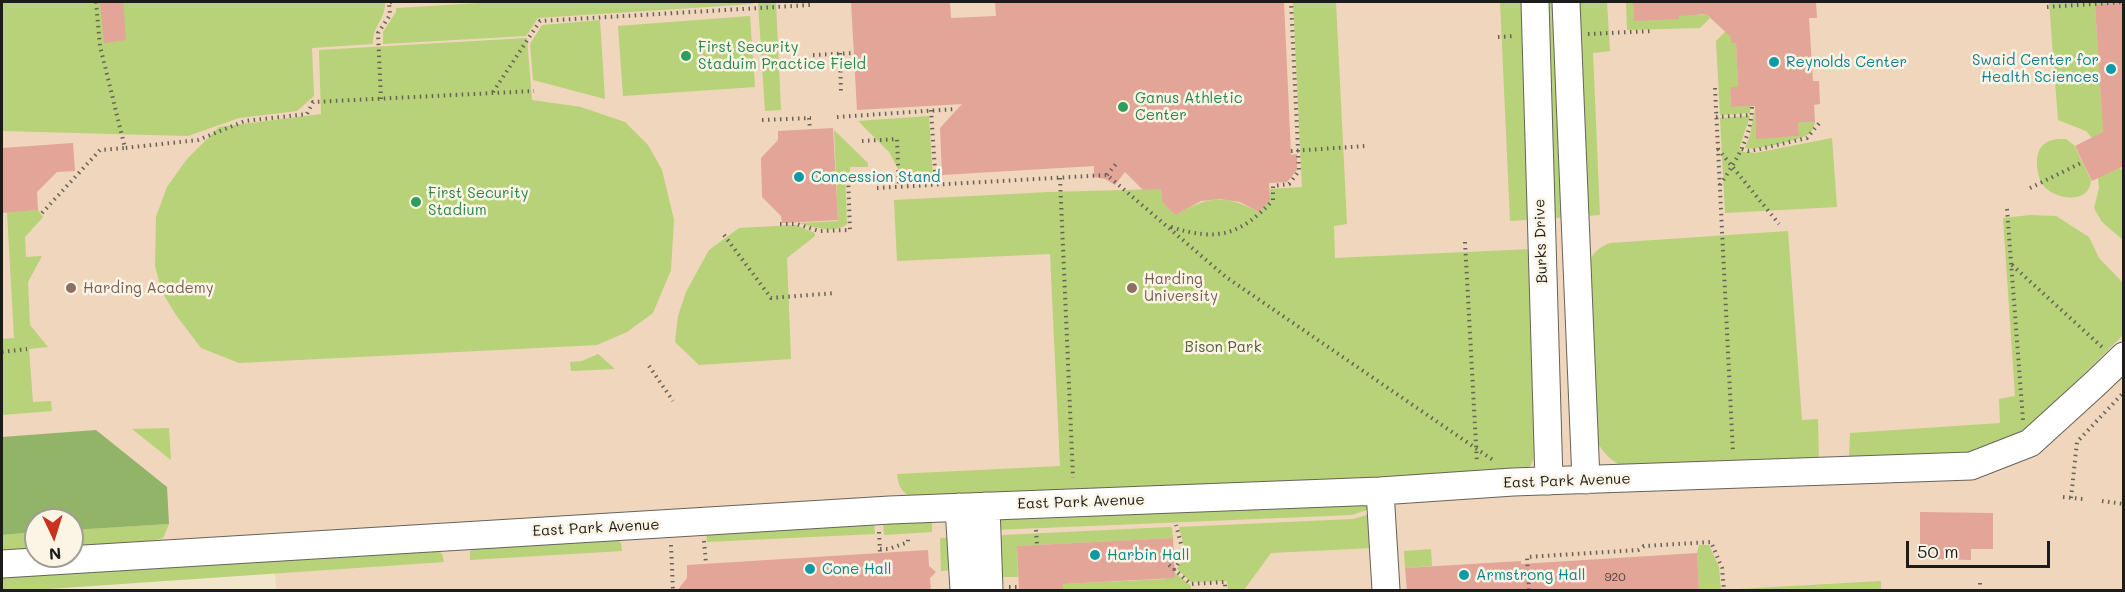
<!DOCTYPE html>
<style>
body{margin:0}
#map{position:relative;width:2125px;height:592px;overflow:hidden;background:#f2e6ca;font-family:Mali,sans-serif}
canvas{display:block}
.frame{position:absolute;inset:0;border:3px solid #1c1c1c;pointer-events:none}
.north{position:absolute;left:24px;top:508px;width:60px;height:60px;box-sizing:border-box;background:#fcf5e5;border:2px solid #a29e95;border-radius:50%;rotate:176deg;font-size:16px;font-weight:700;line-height:24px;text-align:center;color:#1c1c1c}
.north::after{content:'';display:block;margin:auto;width:21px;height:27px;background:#c8321e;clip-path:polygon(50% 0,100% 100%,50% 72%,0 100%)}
.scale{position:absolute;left:1906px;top:541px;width:144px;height:27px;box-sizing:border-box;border:3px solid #1c1c1c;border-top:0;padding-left:8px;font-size:18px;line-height:21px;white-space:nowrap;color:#1c1c1c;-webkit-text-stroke:4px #fcf5e5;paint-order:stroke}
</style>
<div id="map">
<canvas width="2125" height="592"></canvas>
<div class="frame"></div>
<div class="north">N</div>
<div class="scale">50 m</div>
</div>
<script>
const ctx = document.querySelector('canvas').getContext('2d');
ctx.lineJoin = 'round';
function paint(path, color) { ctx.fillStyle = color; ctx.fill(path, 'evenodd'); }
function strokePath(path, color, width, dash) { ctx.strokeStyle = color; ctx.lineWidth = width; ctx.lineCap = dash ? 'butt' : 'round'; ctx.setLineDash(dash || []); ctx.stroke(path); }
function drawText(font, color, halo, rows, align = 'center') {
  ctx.font = font + ' Mali,sans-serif'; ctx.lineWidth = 5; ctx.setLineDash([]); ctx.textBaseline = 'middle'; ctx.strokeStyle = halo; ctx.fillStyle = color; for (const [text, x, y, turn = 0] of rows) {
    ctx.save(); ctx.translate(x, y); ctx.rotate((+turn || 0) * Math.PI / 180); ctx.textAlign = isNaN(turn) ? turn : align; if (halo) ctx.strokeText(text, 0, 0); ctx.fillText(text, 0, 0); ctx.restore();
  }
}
paint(new Path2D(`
 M 2,2 L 2123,2 L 2123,590 L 276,590 L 274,551 L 268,534 L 72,549 L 72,520 L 36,520 L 36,551 L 2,554 Z`), '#efd6bc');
paint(new Path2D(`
 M 2,2 L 385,2 C 385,22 373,23 373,44 L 312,48 L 314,96 L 297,111 L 239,118 L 188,136 L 2,131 Z
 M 497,2 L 753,2 L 753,4 L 538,18 L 526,36 L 383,44 L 383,32 L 396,12 L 396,8 Z
 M 758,2 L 776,2 L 781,110 L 765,111 Z
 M 1293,2 L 1336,2 L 1347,224 L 1334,226 L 1335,258 L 1532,249 L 1538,451 L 1530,466 L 1518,473 L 916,498 C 902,494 899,488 897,474 L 1060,466 L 1050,254 L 897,261 L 894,200 L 1050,192 L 1161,189 L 1162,202 L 1175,215 C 1210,196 1223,194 1259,212 L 1270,200 L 1270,189 L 1302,187 Z
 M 1500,2 L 1607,2 L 1610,51 L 1593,53 L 1600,215 L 1510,221 Z
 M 1626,2 L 1633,2 L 1634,20 L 1679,12 L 1699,12 L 1699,15 L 1706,14 L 1710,18 L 1700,28 L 1627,30 Z
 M 2049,2 L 2123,2 L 2123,3 L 2095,6 L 2103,132 L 2092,138 L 2086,131 L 2058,120 Z
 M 750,16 L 755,87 L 623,96 L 618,26 Z
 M 600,20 L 605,99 L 533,80 L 530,44 L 542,25 Z
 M 1726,31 L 1731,37 L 1732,43 L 1736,43 L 1738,87 L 1730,87 L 1731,107 L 1750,106 L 1750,113 L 1720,115 L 1716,41 Z
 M 527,38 L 532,100 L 581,107 L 625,122 L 648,145 L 662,170 L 674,220 L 671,270 L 653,313 L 627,332 L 597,345 L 239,363 L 201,348 L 176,315 L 162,292 L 155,266 L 156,217 L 167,187 L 187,159 L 219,127 L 321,114 L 319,50 Z
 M 1755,108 L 1756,138 L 1799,136 L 1798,122 L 1815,122 C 1814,127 1813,130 1809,134 C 1800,140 1755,151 1745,148 L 1750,135 Z
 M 929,116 L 933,180 L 905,182 L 889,152 L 858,121 Z
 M 1750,116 L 1739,149 L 1743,152 L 1755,153 L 1832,138 L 1837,207 L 1725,213 L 1720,118 Z
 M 834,130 L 868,163 L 868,167 L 850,167 L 850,173 L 845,173 L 847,224 C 835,234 813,227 799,223 L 838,221 Z
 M 2066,139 L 2074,145 L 2091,180 C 2090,205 2054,200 2043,185 C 2036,175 2034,153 2043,145 C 2049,139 2058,139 2066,139 Z
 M 2120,168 L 2123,171 L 2123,240 L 2102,222 L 2094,208 L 2099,188 L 2098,178 Z
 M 38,210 L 43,217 L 25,237 L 26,257 L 42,256 L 28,282 L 30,325 L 48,347 L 29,349 L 33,402 L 51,401 L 52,411 L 2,415 L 2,339 L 14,338 L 7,212 Z
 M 2030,215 L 2056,216 L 2089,237 L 2099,258 L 2123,283 L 2123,335 L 2020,438 L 1983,454 L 1849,459 L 1850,433 L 2000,423 L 1999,399 L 2015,396 L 2003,218 Z
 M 795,225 L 815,233 L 815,236 L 787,258 L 791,359 L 699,365 L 675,342 L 678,316 L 686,292 L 709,250 L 739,228 Z
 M 1788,231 L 1802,420 L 1818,419 L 1819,461 L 1626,468 C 1613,462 1604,455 1597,441 L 1589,261 C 1595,251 1600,247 1610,243 Z
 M 598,354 L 615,369 L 571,371 L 570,362 L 582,361 Z
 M 169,428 L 171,460 L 132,429 Z
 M 1370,504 L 1370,509 L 1352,515 L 994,530 L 997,522 L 1007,517 Z
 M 1370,514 L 1372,548 L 1271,553 L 1244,590 L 1228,590 L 1227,581 L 1191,582 L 1177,569 L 1186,554 L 1179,527 L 1353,519 Z
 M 932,520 L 932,532 L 884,535 L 883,522 Z
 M 874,523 L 875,534 L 707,542 L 706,531 Z
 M 169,524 L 163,538 L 148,542 L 72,548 L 72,530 Z
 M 1170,527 L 1172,528 L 1173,538 L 1017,546 L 1018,577 L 1002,577 L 1000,536 L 1003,535 Z
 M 36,532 L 36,550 L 2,551 L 2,535 Z
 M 614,537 L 621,543 L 622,551 L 470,560 L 470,551 L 473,549 Z
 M 955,537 L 957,570 L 941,571 L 940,538 Z
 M 1699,545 L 1709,545 L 1719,567 L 1721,590 L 1881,581 L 1881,590 L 1699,590 L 1697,553 Z
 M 434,548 L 442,554 L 444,562 L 34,590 L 2,590 L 2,576 Z
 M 1431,549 L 1432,566 L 1405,568 L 1404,551 Z
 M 1166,565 L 1191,586 L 1191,590 L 1063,590 L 1063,584 L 1166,579 Z`), '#b7d278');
paint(new Path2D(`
 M 96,430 L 167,487 L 169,524 L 72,530 L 72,520 L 36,520 L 36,532 L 2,535 L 2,437 Z`), '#91b468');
paint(new Path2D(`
 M 100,2 L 123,2 L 126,40 L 104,43 Z
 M 851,2 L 950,2 L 951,18 L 996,16 L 995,2 L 1284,2 L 1291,155 L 1297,154 L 1297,170 L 1287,182 L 1269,183 L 1270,200 L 1259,212 L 1240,202 L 1220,199 L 1201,201 L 1175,215 L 1162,202 L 1161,189 L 1143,190 L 1125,172 L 1115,185 L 1105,179 L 1094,177 L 1094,166 L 942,175 L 940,128 L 962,104 L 857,110 Z
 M 1633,2 L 1816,2 L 1817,18 L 1809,18 L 1813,81 L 1819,81 L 1820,104 L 1814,105 L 1815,122 L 1798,122 L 1799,136 L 1756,139 L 1755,106 L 1731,107 L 1730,87 L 1738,87 L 1736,43 L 1731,43 L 1731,37 L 1706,14 L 1679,16 L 1679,19 L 1634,21 Z
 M 2124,3 L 2124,166 L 2092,181 L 2075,146 L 2103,132 L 2095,5 Z
 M 833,128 L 838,220 L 782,223 L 781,216 L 762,197 L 761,158 L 778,140 L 778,131 Z
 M 73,143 L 75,171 L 57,172 L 37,192 L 38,210 L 2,213 L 2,148 Z
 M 1920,512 L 1993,513 L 1993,549 L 1971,549 L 1971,560 L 1935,559 L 1935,549 L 1920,549 Z
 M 1173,538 L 1175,578 L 1063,584 L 1063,591 L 1019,591 L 1017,546 Z
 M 928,550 L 929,566 L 936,572 L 930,578 L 931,591 L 677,591 L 687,578 L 687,565 Z
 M 1697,553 L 1699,591 L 1407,591 L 1405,568 L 1521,561 L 1521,564 Z`), '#e2a597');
const minor = new Path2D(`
 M 1535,2 L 1549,481
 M 1566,2 L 1586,480
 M 1380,491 L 1386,590
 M 986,506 L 989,590
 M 959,507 L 964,590
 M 2,564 L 890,510 L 1380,491 L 1513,482 L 1971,466 L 2030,443 L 2097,382 L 2124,356`);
strokePath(minor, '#676359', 29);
strokePath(new Path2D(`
 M 96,2 L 100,46 L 125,148 L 198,140 L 245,121 L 307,114 L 313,102 L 534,91
 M 2047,7 L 2124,2
 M 1588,34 L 1653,31
 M 1498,37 L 1515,36
 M 840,53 L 841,93
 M 813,55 L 854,53
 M 1715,88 L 1733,453
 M 493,92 L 540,21 L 810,5
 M 381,99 L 378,33 L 390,15 L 389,2 L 396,2
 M 931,110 L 936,185
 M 837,117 L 956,109
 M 1716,117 L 1752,115
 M 809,118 L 810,129
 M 762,120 L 811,118
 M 862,141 L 897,139 L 899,187
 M 1718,149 L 1779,224
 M 1742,149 L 1748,151 L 1756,150 L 1807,138 L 1821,121
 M 1291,151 L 1366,146
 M 1107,175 L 1116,164
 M 1060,178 L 1073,478
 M 1720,185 C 1736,161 1752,136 1752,106
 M 877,188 L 1107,175 L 1226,277 L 1493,460
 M 2030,188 L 2083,162
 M 2007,209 L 2023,420
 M 42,213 L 100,150 L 125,148
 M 780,224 L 797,224 L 819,231 L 850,230 L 848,175
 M 1171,227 C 1217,242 1241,235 1273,200 L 1273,186 L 1289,184 L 1299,171 L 1291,2
 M 724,235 L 771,298 L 836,293
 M 1465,242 L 1477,463
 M 2012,265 L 2102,347
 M 2,352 L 27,349
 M 649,366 L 673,401
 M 2063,497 L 2083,499
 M 2071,498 L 2077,442 L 2124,392
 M 2102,501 L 2124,504
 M 1036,530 L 1037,545
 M 879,532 L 880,553
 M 704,541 L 706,564
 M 671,545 L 673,590
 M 880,549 L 889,549 L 908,542 L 908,536
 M 1169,565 L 1191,584 L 1225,582 L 1225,590
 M 1174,570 L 1184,555 L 1176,525
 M 1980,583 L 1980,590
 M 1009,587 L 1019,587
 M 1529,590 L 1527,557 L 1638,550 L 1644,546 L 1711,542 L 1722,568 L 1724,590`), '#676359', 4, [1.5, 4.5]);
strokePath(minor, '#fff', 27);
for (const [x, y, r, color] of [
 [686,56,6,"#2e9e5b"],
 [1774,62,6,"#0f9aa8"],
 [2111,69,6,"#0f9aa8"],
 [1123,107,6,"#2e9e5b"],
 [799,177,6,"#0f9aa8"],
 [416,202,6,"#2e9e5b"],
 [71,288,6,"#8d6e63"],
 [1132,288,6,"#8d6e63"],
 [1095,555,6,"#0f9aa8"],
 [810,569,6,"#0f9aa8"],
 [1464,575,6,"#0f9aa8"]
]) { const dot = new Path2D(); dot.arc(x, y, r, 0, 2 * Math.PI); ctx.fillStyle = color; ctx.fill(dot); strokePath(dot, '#fcf5e5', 2); }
drawText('12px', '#4e3e3b', null, [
 ["920",1615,577]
]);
drawText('15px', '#27864d', '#fcf5e5', [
 ["First Security",698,47],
 ["Staduim Practice Field",698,64],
 ["Ganus Athletic",1135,98],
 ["Center",1135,115],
 ["First Security",428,193],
 ["Stadium",428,210]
], 'left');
drawText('15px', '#0d838f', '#fcf5e5', [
 ["Swaid Center for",2099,60,"right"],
 ["Health Sciences",2099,77,"right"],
 ["Reynolds Center",1786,62],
 ["Concession Stand",811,177],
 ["Harbin Hall",1107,555],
 ["Cone Hall",822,569],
 ["Armstrong Hall",1476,575]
], 'left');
drawText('15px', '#1c1c1c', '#fcf5e5', [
 ["Burks Drive",1541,241,-92],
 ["East Park Avenue",1567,481,-2],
 ["East Park Avenue",1081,502,-2],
 ["East Park Avenue",596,528,-3]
]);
drawText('15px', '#785e54', '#fcf5e5', [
 ["Harding",1144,279],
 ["University",1144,296],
 ["Harding Academy",83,288]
], 'left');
drawText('15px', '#525c3c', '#fcf5e5', [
 ["Bison Park",1223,347]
]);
</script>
